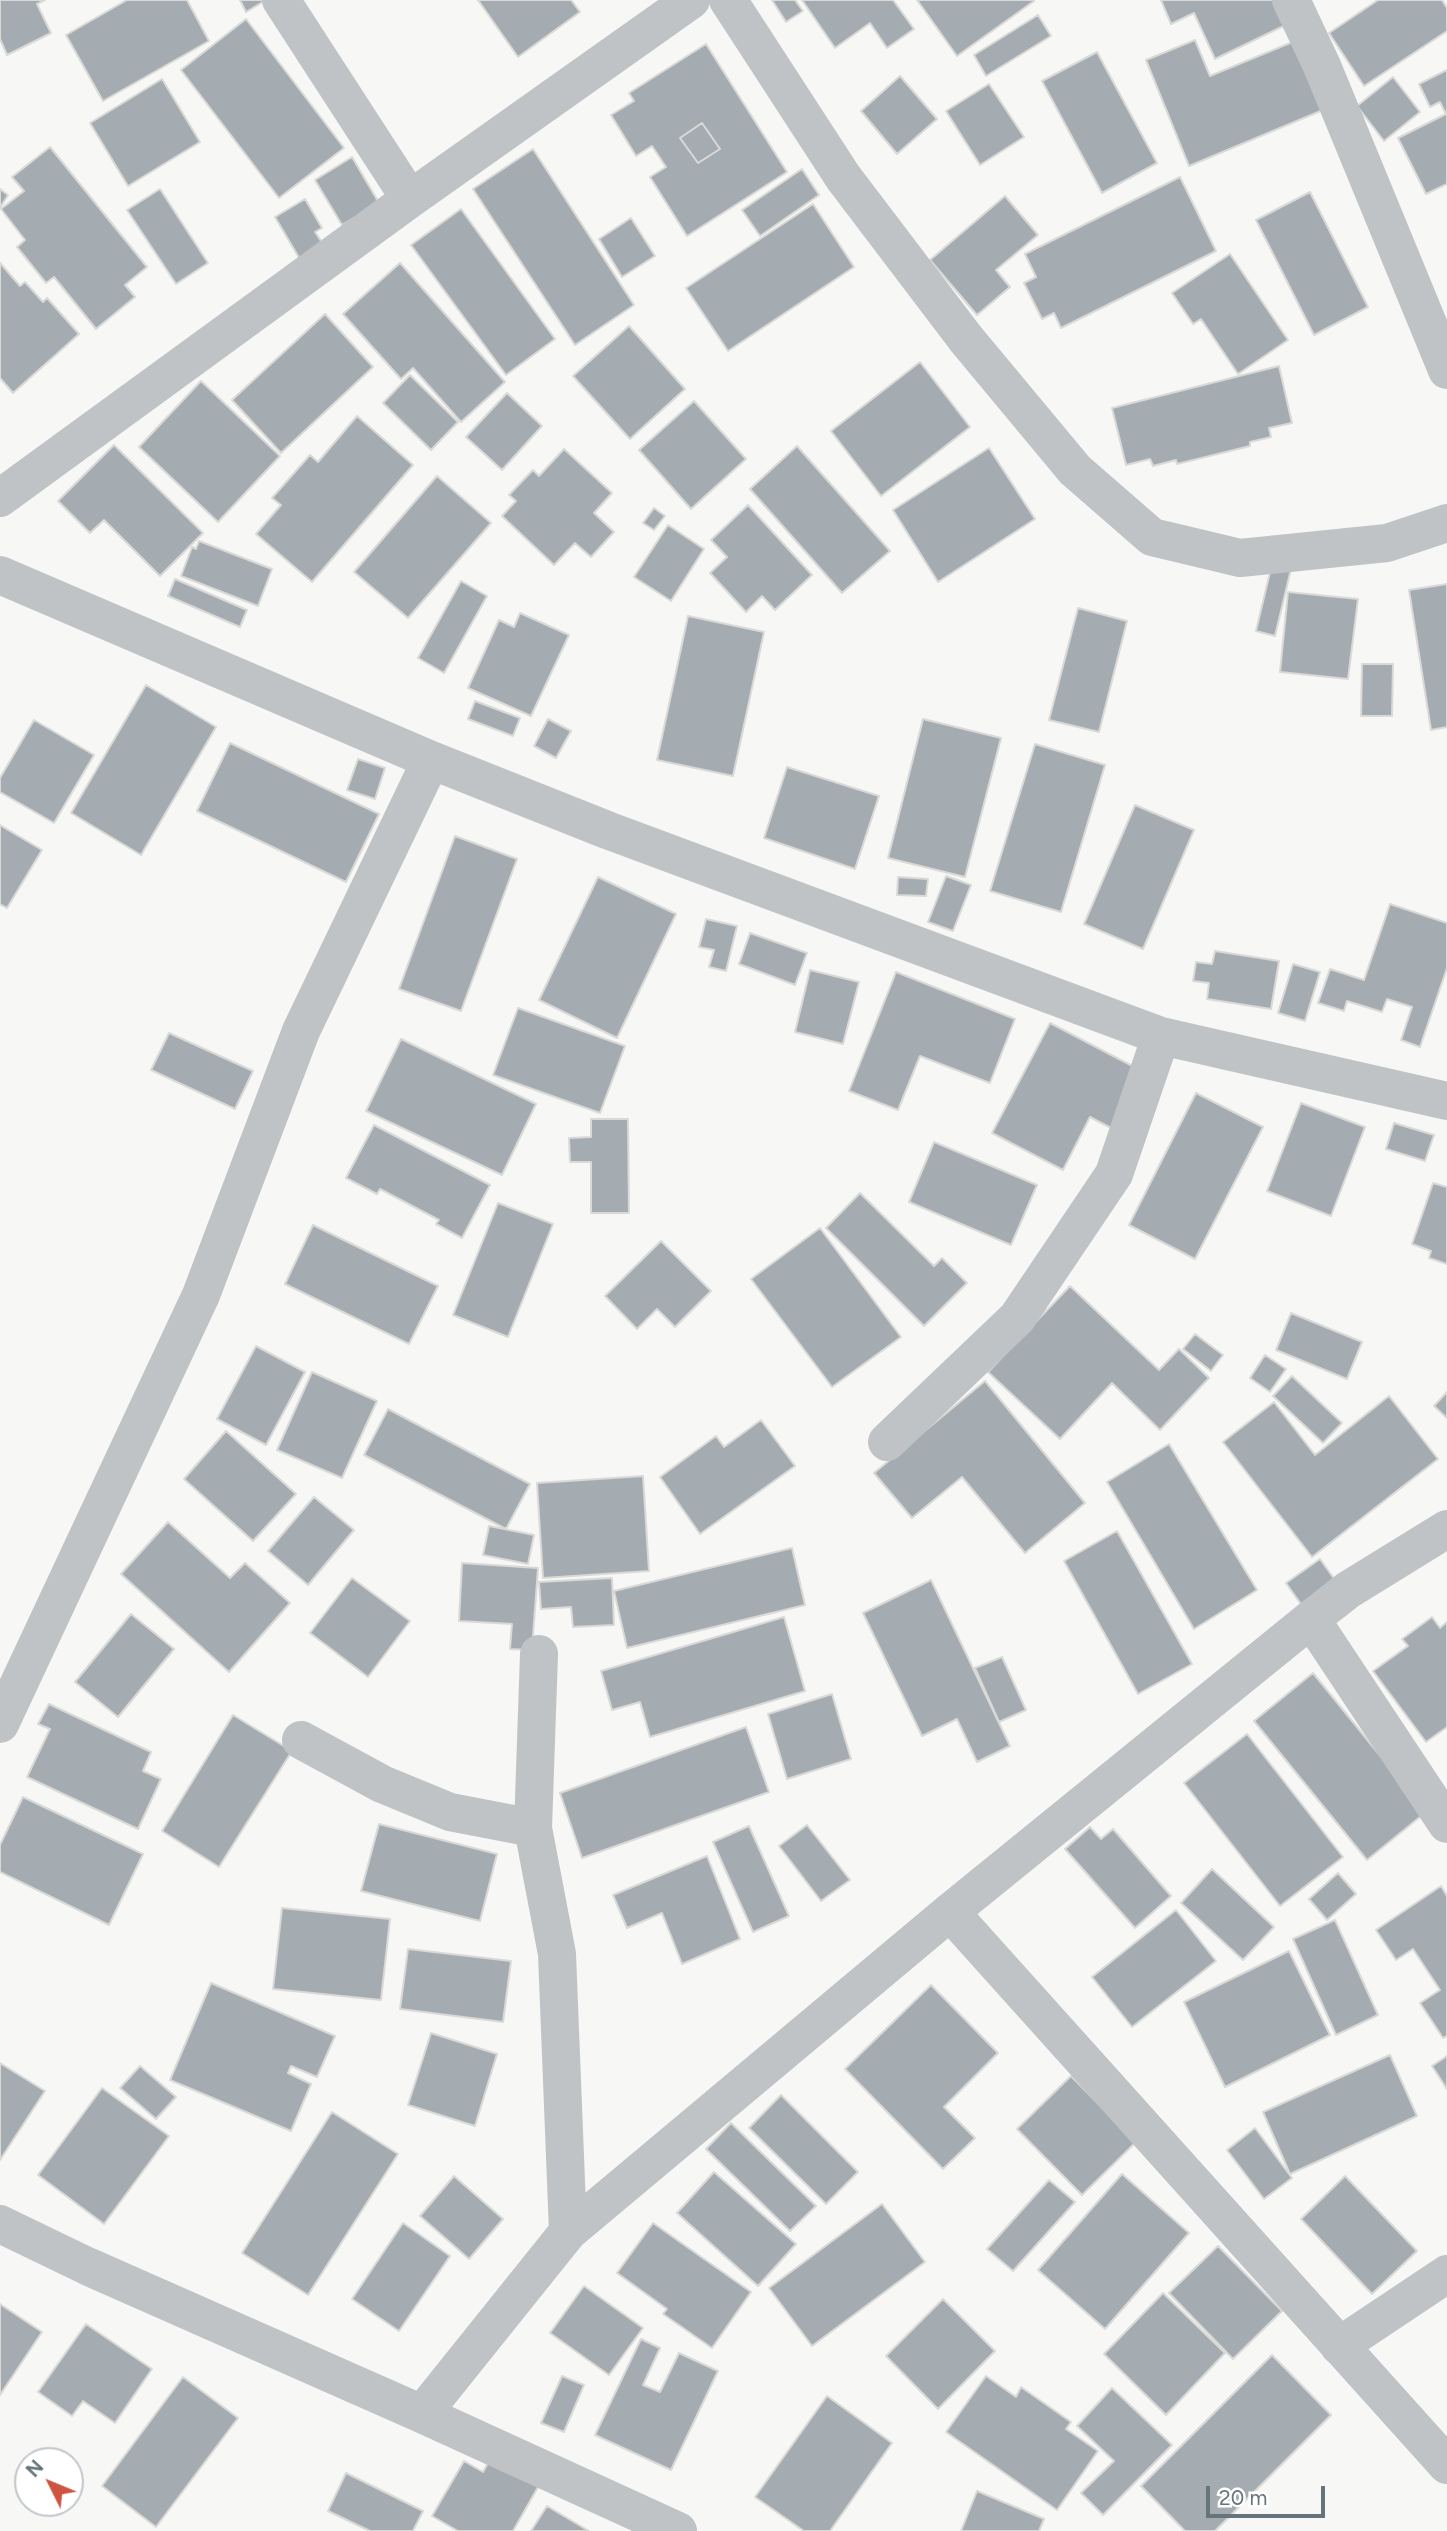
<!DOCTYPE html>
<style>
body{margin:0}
#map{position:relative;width:1447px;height:2531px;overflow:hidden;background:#f7f7f5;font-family:Figtree,sans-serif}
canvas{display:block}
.north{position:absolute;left:14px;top:2447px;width:70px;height:70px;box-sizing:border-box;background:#fff;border:2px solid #c2c7cb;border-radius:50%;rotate:313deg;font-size:19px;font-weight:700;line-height:28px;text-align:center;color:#66747c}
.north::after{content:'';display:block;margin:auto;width:24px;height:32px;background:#cd5540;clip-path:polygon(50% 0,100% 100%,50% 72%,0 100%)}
.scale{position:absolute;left:1206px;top:2486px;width:119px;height:32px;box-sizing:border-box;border:4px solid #66747c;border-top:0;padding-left:9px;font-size:21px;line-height:24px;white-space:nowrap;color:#66747c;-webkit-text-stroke:5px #fff;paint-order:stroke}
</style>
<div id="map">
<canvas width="1447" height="2531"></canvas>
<div class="north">N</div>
<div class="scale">20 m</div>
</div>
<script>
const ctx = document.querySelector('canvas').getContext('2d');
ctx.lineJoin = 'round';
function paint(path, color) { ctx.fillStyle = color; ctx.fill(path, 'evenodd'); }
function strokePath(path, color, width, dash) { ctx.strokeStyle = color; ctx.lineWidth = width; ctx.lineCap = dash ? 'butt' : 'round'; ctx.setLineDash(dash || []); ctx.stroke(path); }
const building = new Path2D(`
 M 0,0 L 45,0 L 37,4 L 51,33 L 7,55 L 0,39 Z
 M 127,0 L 187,0 L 209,41 L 103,101 L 66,35 Z
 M 240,0 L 266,0 L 246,12 Z
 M 478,0 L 571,0 L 580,12 L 518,57 Z
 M 772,0 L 795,0 L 803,11 L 786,22 Z
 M 802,0 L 893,0 L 914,29 L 887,48 L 870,23 L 835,48 Z
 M 917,0 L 1033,0 L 1034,1 L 957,56 Z
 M 1161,0 L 1284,0 L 1294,21 L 1215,59 L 1194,13 L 1171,24 Z
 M 1378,0 L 1442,0 L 1447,8 L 1447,31 L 1364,86 L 1329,33 Z
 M 1038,15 L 1051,36 L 986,76 L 974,55 Z
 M 246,19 L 344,148 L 279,198 L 181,70 Z
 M 1195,40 L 1210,76 L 1295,41 L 1323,110 L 1189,166 L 1146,60 Z
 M 706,44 L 787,172 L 687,236 L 650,177 L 666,167 L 652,146 L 636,156 L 611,115 L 634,101 L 629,93 ZM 702,123 L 720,149 L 698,163 L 680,138 Z
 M 1097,52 L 1157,163 L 1102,193 L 1042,81 Z
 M 1447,70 L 1447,184 L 1426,194 L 1398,138 L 1446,114 L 1440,102 L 1430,107 L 1419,84 Z
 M 900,76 L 937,119 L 897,154 L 861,111 Z
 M 1393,77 L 1420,112 L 1384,141 L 1357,106 Z
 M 162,79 L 200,142 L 128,186 L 90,123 Z
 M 989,84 L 1024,137 L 980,165 L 946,111 Z
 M 702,123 L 720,149 L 698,163 L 680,138 Z
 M 50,147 L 147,267 L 125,285 L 135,297 L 96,329 L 54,277 L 46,283 L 17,247 L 25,240 L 1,209 L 24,191 L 12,177 Z
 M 533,149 L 634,305 L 575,345 L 473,189 Z
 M 352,157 L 379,203 L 342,225 L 315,180 Z
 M 802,169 L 819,195 L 760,236 L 742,210 Z
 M 1180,177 L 1216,251 L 1061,328 L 1054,313 L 1042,319 L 1024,283 L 1036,277 L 1025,254 Z
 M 0,189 L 8,195 L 0,208 Z
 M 160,189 L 208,263 L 176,284 L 127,210 Z
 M 1310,192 L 1368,307 L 1314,335 L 1256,220 Z
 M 1005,196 L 1038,235 L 996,270 L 1010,287 L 977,315 L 930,260 Z
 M 305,199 L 322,228 L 315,232 L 325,247 L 301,261 L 275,217 Z
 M 813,204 L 854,267 L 728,351 L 686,288 Z
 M 461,209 L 555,339 L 506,375 L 411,245 Z
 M 631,218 L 655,256 L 622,277 L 599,239 Z
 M 1230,254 L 1288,340 L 1238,374 L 1201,319 L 1193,324 L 1172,293 Z
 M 0,263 L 20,286 L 25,282 L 43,302 L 47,298 L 79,334 L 13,393 L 0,378 Z
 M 400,263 L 505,382 L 461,422 L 413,368 L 401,379 L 343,314 Z
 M 325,314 L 373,367 L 281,453 L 232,400 Z
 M 629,326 L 685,389 L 630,439 L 573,376 Z
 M 920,362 L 970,427 L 881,496 L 831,431 Z
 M 1279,366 L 1292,423 L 1269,428 L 1271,437 L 1250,442 L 1250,446 L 1177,464 L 1176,460 L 1153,466 L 1150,459 L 1126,465 L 1112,408 Z
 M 410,375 L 458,422 L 431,450 L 383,403 Z
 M 201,381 L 280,456 L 218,522 L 139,447 Z
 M 507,393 L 542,426 L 502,470 L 466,437 Z
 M 694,401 L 746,459 L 691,509 L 639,450 Z
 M 357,416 L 413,465 L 312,582 L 256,534 L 281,505 L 272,498 L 310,455 L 318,462 Z
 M 114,445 L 203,533 L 160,576 L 104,520 L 90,533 L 58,501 Z
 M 797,446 L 890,551 L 842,593 L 750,489 Z
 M 989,448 L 1035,519 L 938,582 L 893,510 Z
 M 564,449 L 612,493 L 594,513 L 614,532 L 591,557 L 575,543 L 554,565 L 502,516 L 516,501 L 509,495 L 533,470 L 539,476 Z
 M 437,476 L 491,523 L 408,618 L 354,572 Z
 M 748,505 L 812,575 L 775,610 L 762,596 L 746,612 L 710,573 L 727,557 L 711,540 Z
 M 654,508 L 665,516 L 654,530 L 643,523 Z
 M 668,525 L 704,549 L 671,601 L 634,577 Z
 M 199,541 L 272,569 L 258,606 L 181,576 L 192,547 L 196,549 Z
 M 1272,564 L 1291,569 L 1275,636 L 1256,631 Z
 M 175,579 L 247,610 L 240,627 L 168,596 Z
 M 461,581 L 487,596 L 444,673 L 418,658 Z
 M 1447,584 L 1447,727 L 1431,730 L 1409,590 Z
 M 1288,592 L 1358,599 L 1348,679 L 1280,672 Z
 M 1078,608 L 1127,621 L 1099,732 L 1049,720 Z
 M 520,613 L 569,635 L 531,716 L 468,688 L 499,620 L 514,627 Z
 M 688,616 L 764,632 L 733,776 L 657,760 Z
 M 1362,664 L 1393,664 L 1392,716 L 1361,716 Z
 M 146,685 L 216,727 L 141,855 L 71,813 Z
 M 475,701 L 520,718 L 513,736 L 468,719 Z
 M 548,719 L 571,731 L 556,758 L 534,746 Z
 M 923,719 L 1001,738 L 965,877 L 888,858 Z
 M 34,720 L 94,755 L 54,823 L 0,792 L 0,778 Z
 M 230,743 L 379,814 L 346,882 L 197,811 Z
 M 1035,744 L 1105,765 L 1061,912 L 990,891 Z
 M 358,759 L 385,768 L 375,799 L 347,790 Z
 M 787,767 L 879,796 L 855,869 L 764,838 Z
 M 1135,805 L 1194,830 L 1143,949 L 1084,924 Z
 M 0,825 L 42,850 L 7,908 L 0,904 Z
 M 455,836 L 517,859 L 461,1011 L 399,989 Z
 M 946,876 L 971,885 L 953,931 L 928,922 Z
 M 598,877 L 676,914 L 617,1038 L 539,1000 Z
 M 898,877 L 928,879 L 926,896 L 897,895 Z
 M 1390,904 L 1447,923 L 1447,968 L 1420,1047 L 1401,1040 L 1412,1007 L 1387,999 L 1382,1012 L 1347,1001 L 1344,1011 L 1318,1003 L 1330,969 L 1364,980 Z
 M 706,919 L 737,926 L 726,971 L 709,967 L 714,950 L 699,947 Z
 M 750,933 L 807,953 L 795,985 L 739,964 Z
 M 1215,951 L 1279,961 L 1271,1009 L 1207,999 L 1209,983 L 1193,981 L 1196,962 L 1212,964 Z
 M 1293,964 L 1320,972 L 1305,1021 L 1278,1013 Z
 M 810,970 L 859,982 L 843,1044 L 795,1032 Z
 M 896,972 L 1015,1019 L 990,1083 L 920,1056 L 898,1110 L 849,1091 Z
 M 518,1008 L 625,1046 L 600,1113 L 493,1075 Z
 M 1050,1023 L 1142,1071 L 1111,1128 L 1090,1117 L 1063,1170 L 992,1133 Z
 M 169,1033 L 253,1071 L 235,1109 L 151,1070 Z
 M 401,1039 L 536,1104 L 502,1175 L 366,1111 Z
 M 1196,1093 L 1263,1127 L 1195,1259 L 1129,1225 Z
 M 1301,1103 L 1365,1127 L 1331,1216 L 1267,1191 Z
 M 591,1119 L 628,1119 L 629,1213 L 591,1213 L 591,1162 L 570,1162 L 569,1138 L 591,1137 Z
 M 1394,1123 L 1434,1135 L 1425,1161 L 1386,1149 Z
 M 374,1125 L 490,1185 L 462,1238 L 436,1224 L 439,1220 L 380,1189 L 377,1194 L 346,1178 Z
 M 934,1142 L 1037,1185 L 1011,1245 L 909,1202 Z
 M 1433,1183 L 1447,1187 L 1447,1264 L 1429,1258 L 1431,1251 L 1412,1244 Z
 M 860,1193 L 934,1266 L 942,1258 L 967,1283 L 924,1326 L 826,1228 Z
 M 498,1203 L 553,1224 L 508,1337 L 453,1315 Z
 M 313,1225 L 438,1286 L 409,1344 L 285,1284 Z
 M 820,1228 L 901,1337 L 832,1387 L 751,1279 Z
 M 661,1241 L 711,1291 L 675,1327 L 657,1309 L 637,1329 L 605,1296 Z
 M 1070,1286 L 1159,1370 L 1179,1349 L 1209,1378 L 1160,1430 L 1112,1383 L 1060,1439 L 988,1372 Z
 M 1291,1313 L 1362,1342 L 1347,1379 L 1276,1350 Z
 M 1195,1334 L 1223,1355 L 1211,1371 L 1183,1349 Z
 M 256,1346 L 305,1372 L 266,1445 L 217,1419 Z
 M 1265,1355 L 1286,1369 L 1270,1392 L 1250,1378 Z
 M 312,1372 L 377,1401 L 342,1478 L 277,1450 Z
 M 1292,1376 L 1342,1423 L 1323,1443 L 1273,1396 Z
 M 985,1381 L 1085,1503 L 1025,1553 L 962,1477 L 912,1518 L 874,1473 Z
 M 1447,1392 L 1447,1418 L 1434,1406 Z
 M 1389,1396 L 1438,1459 L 1312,1557 L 1223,1442 L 1274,1402 L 1315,1455 Z
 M 388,1409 L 530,1484 L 506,1529 L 364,1455 Z
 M 761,1420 L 795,1466 L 700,1534 L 660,1477 L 716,1436 L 724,1447 Z
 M 226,1431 L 296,1494 L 253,1541 L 184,1479 Z
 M 1169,1444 L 1257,1590 L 1194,1629 L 1107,1482 Z
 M 643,1476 L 649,1571 L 543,1578 L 537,1483 Z
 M 314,1497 L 354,1530 L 308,1585 L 268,1551 Z
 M 168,1522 L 230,1578 L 245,1563 L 290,1603 L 229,1672 L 121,1574 Z
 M 489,1526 L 534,1535 L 528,1564 L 483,1555 Z
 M 1117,1531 L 1192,1664 L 1138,1694 L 1064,1561 Z
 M 792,1548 L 805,1605 L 627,1648 L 614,1591 Z
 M 1320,1559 L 1342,1590 L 1308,1614 L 1286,1583 Z
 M 462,1563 L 538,1568 L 532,1650 L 510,1649 L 512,1624 L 459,1621 Z
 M 352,1578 L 410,1621 L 368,1677 L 310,1633 Z
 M 612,1578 L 614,1625 L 573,1627 L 571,1607 L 541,1609 L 539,1582 Z
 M 931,1580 L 1010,1746 L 977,1762 L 957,1719 L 922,1736 L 863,1613 Z
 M 131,1614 L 174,1649 L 118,1717 L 75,1682 Z
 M 784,1617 L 805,1691 L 650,1737 L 640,1702 L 612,1710 L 601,1671 Z
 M 1432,1617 L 1440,1628 L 1447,1622 L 1447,1727 L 1426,1742 L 1373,1671 L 1408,1646 L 1402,1639 Z
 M 1002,1657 L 1026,1710 L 999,1722 L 975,1668 Z
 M 1313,1673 L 1426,1812 L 1367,1860 L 1254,1721 Z
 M 832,1694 L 851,1759 L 787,1779 L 768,1714 Z
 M 49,1704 L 151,1752 L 143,1771 L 161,1779 L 138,1829 L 27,1777 L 50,1729 L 38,1724 Z
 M 233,1715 L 292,1751 L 219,1867 L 162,1831 Z
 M 746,1727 L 769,1792 L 582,1858 L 560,1793 Z
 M 1247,1734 L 1343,1857 L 1280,1906 L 1184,1783 Z
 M 23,1797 L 143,1854 L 109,1925 L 0,1872 L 0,1845 Z
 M 379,1824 L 497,1854 L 480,1921 L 361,1891 Z
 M 807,1825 L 850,1880 L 821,1901 L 779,1846 Z
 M 749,1826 L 789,1916 L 753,1932 L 713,1842 Z
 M 1090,1827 L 1101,1839 L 1113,1829 L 1171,1896 L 1135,1928 L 1065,1849 Z
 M 707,1856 L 740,1939 L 682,1964 L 662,1913 L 627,1928 L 613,1895 Z
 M 1212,1869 L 1274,1927 L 1243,1960 L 1181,1903 Z
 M 1338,1873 L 1356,1894 L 1327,1920 L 1309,1899 Z
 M 1441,1886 L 1447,1896 L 1447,2036 L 1443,2038 L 1420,2003 L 1440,1990 L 1413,1949 L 1396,1960 L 1376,1930 Z
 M 282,1908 L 390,1919 L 381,2000 L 273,1989 Z
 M 1176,1910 L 1216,1961 L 1132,2027 L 1092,1977 Z
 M 1335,1920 L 1378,2015 L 1336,2035 L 1293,1939 Z
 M 408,1949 L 511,1961 L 503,2022 L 400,2009 Z
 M 1289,1951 L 1330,2035 L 1225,2087 L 1184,2002 Z
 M 211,1983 L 335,2036 L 317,2077 L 291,2066 L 288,2073 L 311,2084 L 291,2131 L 170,2080 Z
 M 931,1985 L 998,2053 L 944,2107 L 975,2138 L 943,2169 L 845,2069 Z
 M 431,2033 L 497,2054 L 475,2126 L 408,2105 Z
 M 1390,2055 L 1417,2116 L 1290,2174 L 1263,2112 Z
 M 1447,2056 L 1447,2089 L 1432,2066 Z
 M 0,2063 L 45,2091 L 0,2160 Z
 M 140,2066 L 176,2097 L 156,2119 L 120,2088 Z
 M 1071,2076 L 1136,2142 L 1082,2195 L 1017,2129 Z
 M 102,2088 L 169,2136 L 104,2224 L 38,2175 Z
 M 781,2095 L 858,2172 L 826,2204 L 749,2128 Z
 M 332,2112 L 398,2154 L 308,2295 L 242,2253 Z
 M 731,2123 L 816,2206 L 790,2231 L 706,2149 Z
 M 1255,2128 L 1292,2178 L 1264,2199 L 1227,2150 Z
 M 714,2172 L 796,2244 L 758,2286 L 677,2213 Z
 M 1122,2174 L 1189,2233 L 1105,2329 L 1038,2270 Z
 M 454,2176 L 503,2219 L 469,2259 L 420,2216 Z
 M 1345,2176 L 1417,2251 L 1372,2294 L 1301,2219 Z
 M 1049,2180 L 1075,2202 L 1013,2271 L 987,2249 Z
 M 882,2204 L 925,2262 L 812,2346 L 769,2288 Z
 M 403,2223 L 450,2256 L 399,2331 L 352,2299 Z
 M 653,2223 L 751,2292 L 712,2348 L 663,2314 L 667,2309 L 617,2273 Z
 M 1218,2246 L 1282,2311 L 1233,2359 L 1169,2293 Z
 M 584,2286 L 643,2328 L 609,2375 L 550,2333 Z
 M 1163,2293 L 1225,2353 L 1166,2415 L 1104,2354 Z
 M 943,2299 L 995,2351 L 938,2409 L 886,2356 Z
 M 0,2304 L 42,2332 L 0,2395 Z
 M 86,2324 L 152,2369 L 115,2423 L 83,2401 L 72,2416 L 38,2392 Z
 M 641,2339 L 660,2348 L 643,2385 L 660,2392 L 679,2353 L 718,2371 L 671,2470 L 595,2435 Z
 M 1272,2355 L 1331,2415 L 1215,2531 L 1185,2531 L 1141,2486 Z
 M 562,2376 L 584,2385 L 564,2432 L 541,2423 Z
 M 986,2376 L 1016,2397 L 1021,2387 L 1071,2422 L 1066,2429 L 1098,2451 L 1057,2510 L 946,2432 Z
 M 183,2377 L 238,2418 L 156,2527 L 102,2486 Z
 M 1112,2388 L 1172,2445 L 1103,2515 L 1081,2493 L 1114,2461 L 1077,2426 Z
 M 827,2396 L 892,2443 L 830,2531 L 804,2531 L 755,2497 Z
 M 494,2452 L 542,2480 L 513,2531 L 458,2531 L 432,2516 L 464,2461 L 483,2472 Z
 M 346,2473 L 423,2511 L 413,2531 L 370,2531 L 328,2511 Z
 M 977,2491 L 1044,2519 L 1039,2531 L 961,2531 Z
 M 547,2506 L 589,2531 L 531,2531 Z`);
paint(building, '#a5acb1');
strokePath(building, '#d9d9d7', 2);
strokePath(new Path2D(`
 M 281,0 L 410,199
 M 728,0 L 843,177 L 966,339 L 1075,470 L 1152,537 L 1240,558 L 1387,543 L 1447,523
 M 1291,0 L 1322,66 L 1447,370
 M 0,498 L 410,199 L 691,0
 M 0,575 L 431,760 L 607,830 L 1161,1036 L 1447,1101
 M 887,1442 L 1017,1318 L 1114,1174 L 1161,1036
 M 1311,1619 L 1447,1824
 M 0,1724 L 201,1295 L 301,1031 L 431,760
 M 301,1740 L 382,1784 L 450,1812 L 533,1828 L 557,1954 L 568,2232
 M 533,1828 L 539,1654
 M 950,1912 L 1447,2465
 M 0,2224 L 87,2266 L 422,2414 L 678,2531
 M 1339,2346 L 1447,2274
 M 422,2414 L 568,2232 L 950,1912 L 1311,1619 L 1348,1590 L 1447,1529`), '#bfc3c6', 38);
</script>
